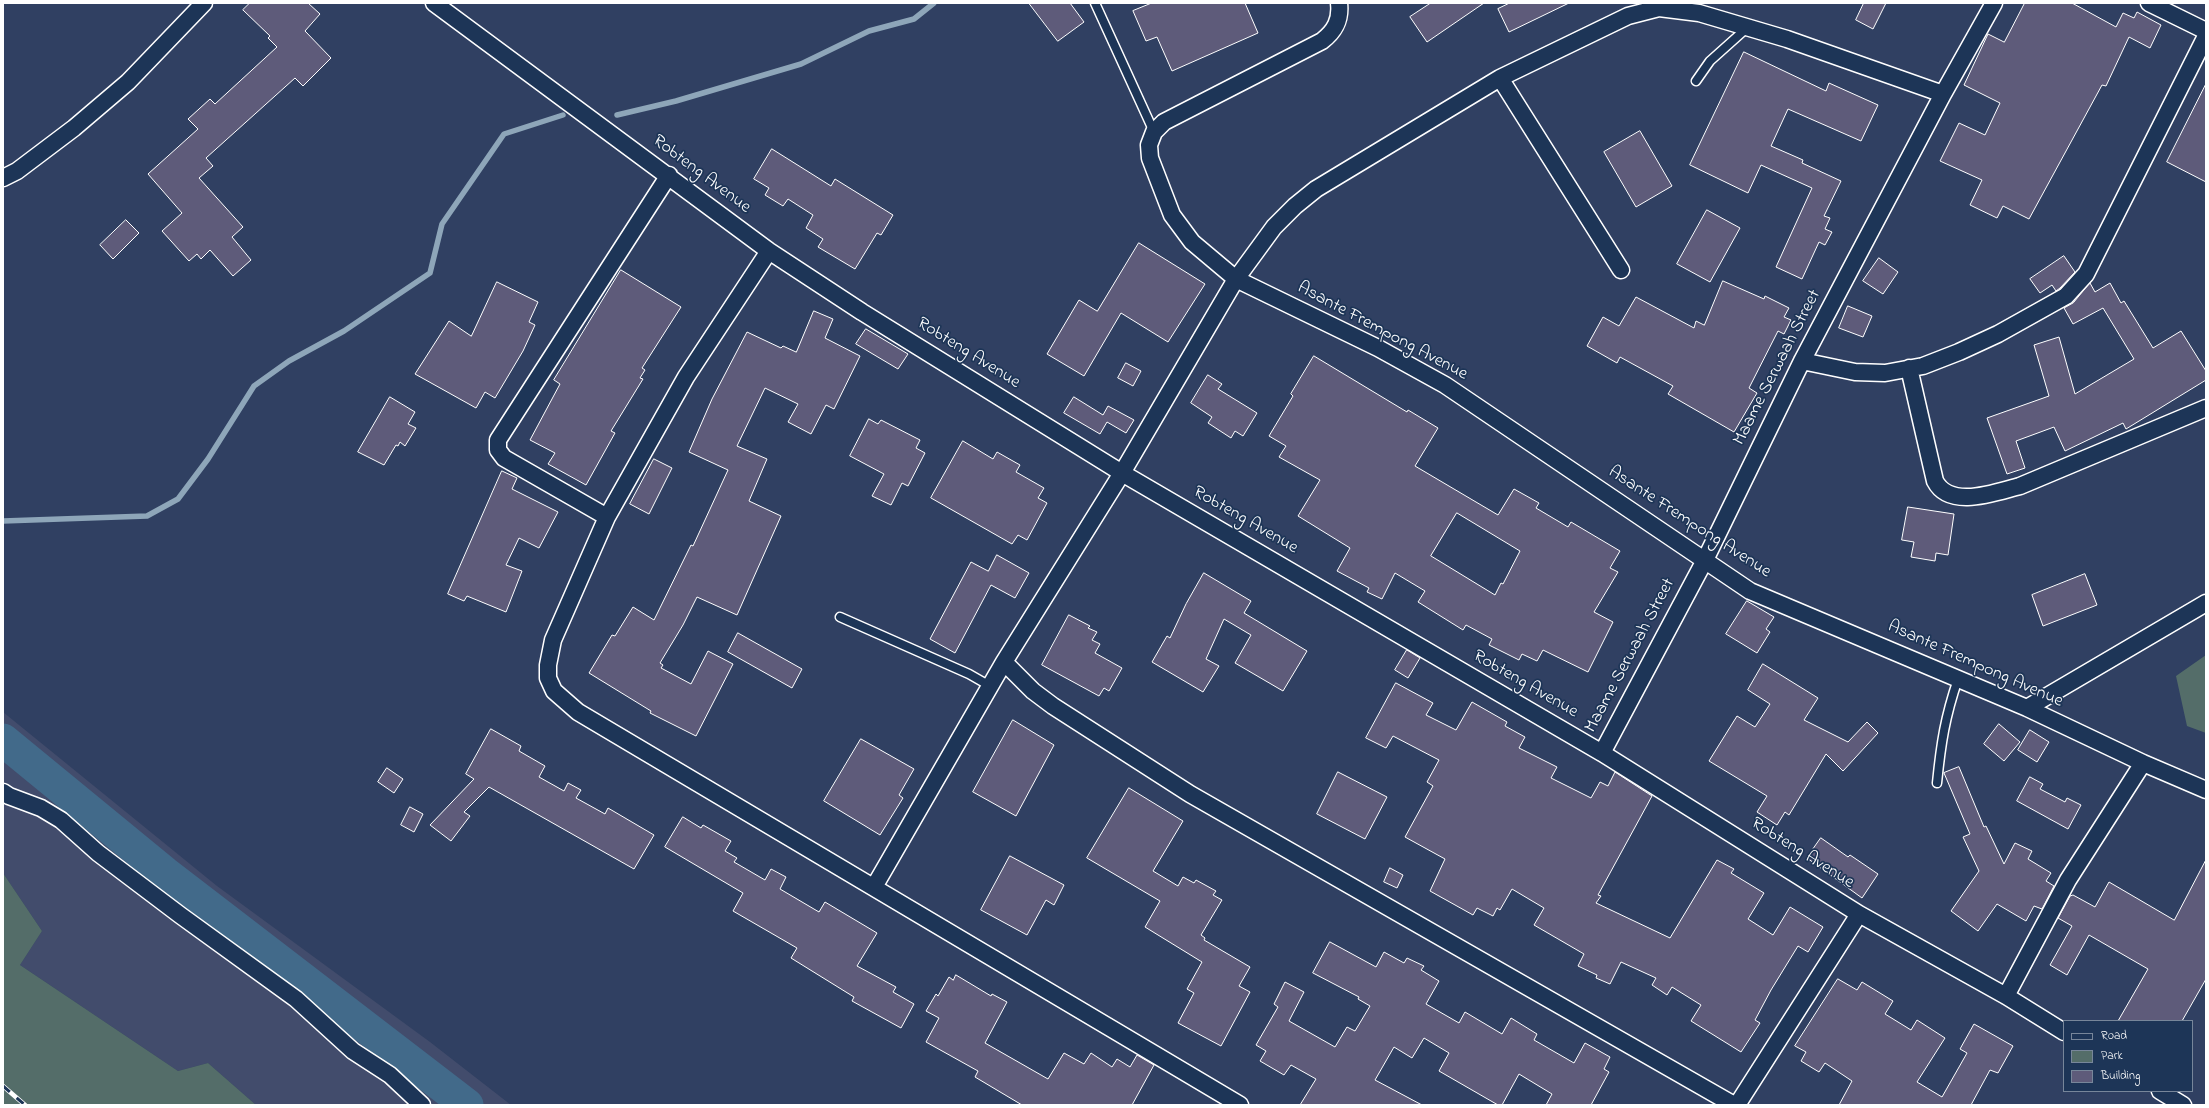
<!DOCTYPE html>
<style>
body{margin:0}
#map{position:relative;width:2209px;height:1108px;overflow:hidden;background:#304062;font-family:"Indie Flower",sans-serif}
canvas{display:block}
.frame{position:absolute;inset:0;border:4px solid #fff;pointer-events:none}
.legend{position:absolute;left:2063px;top:1020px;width:130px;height:72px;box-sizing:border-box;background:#1d3557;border:1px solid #77869a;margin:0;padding:5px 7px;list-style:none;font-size:12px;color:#fff}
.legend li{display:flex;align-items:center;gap:8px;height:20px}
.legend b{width:20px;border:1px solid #77869a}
</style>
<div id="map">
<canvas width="2209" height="1108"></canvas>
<div class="frame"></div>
<ul class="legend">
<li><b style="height:5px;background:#1d3557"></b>Road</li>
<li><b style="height:11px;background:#546d69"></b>Park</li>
<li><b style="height:11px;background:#5e5b7a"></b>Building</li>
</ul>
</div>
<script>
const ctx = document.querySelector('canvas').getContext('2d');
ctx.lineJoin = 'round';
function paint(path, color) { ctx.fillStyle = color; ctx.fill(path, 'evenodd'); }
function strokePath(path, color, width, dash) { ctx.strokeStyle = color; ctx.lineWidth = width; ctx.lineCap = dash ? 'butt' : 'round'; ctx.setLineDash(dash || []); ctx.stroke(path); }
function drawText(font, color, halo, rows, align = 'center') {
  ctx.font = font + ' "Indie Flower",sans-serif'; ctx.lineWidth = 3.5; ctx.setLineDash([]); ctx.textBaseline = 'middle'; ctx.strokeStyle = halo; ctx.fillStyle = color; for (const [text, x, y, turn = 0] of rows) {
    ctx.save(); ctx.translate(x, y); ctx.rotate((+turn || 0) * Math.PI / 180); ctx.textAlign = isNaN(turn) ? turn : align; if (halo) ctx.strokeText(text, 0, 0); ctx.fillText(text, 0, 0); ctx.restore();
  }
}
paint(new Path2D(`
 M 3,712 L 217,886 L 430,1042 L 511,1105 L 256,1105 L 208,1063 L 178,1071 L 20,965 L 42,931 L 3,873 Z`), '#424c6c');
paint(new Path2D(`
 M 2206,655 L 2206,733 L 2187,726 L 2176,676 Z
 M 3,873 L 42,931 L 20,965 L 178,1071 L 208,1063 L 256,1105 L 3,1105 Z`), '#546d69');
strokePath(new Path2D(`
 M 617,115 L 676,101 L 801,64 L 869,31 L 914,19 L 934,3
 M 3,521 L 147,516 L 178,499 L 208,459 L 254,386 L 289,361 L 344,331 L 430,273 L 442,224 L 504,134 L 563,115`), '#8ea6b9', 5.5);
strokePath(new Path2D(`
 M 3,740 L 165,873 L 467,1105`), '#426a8a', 33);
const building = new Path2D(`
 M 250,3 L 308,3 L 320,14 L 305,31 L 331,58 L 303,86 L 295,78 L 206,158 L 213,166 L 199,178 L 243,227 L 232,237 L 251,260 L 233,276 L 210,250 L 201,259 L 197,254 L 189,261 L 162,231 L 182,213 L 148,174 L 198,129 L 188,119 L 210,99 L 215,104 L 277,47 L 268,38 L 270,36 L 243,10 Z
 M 1029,3 L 1070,3 L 1084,22 L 1058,41 Z
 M 1152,3 L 1245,3 L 1258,33 L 1172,71 L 1157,37 L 1146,41 L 1133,11 Z
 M 1431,3 L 1484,3 L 1427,42 L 1410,17 Z
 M 1510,3 L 1569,3 L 1509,32 L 1498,9 Z
 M 1864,3 L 1886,3 L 1873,29 L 1856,20 Z
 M 2025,3 L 2072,3 L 2116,27 L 2123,13 L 2134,18 L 2137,12 L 2161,25 L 2150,48 L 2129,37 L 2106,86 L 2102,85 L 2029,219 L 2003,206 L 1997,218 L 1970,205 L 1982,180 L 1940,161 L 1959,123 L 1985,135 L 2000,103 L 1964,85 L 1988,34 L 2004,42 Z
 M 1744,52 L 1826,91 L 1829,83 L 1878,105 L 1861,141 L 1788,109 L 1771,146 L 1803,160 L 1802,163 L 1841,181 L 1824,216 L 1830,218 L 1825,229 L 1832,232 L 1825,245 L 1819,242 L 1802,279 L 1776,267 L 1812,188 L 1761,165 L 1748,193 L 1690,165 Z
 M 2206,84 L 2206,182 L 2167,162 Z
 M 1640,131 L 1672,186 L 1636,207 L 1604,152 Z
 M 772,149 L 831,186 L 835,179 L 893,215 L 881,235 L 877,233 L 855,269 L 818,247 L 823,239 L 806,228 L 813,215 L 788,199 L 783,206 L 765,195 L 769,188 L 754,179 Z
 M 1707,210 L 1740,228 L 1710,282 L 1677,264 Z
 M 126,220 L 139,233 L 113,259 L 100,245 Z
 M 1139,243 L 1205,284 L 1168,342 L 1121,313 L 1084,376 L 1047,354 L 1079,300 L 1097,311 Z
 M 2064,256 L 2075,272 L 2060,288 L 2056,291 L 2052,285 L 2040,293 L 2030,279 Z
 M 1879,258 L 1898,272 L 1883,294 L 1863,281 Z
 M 621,270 L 681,307 L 642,368 L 645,370 L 640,378 L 643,379 L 611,431 L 615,433 L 586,485 L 548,464 L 555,453 L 530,440 L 560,384 L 554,380 Z
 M 1723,281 L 1764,299 L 1765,296 L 1789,308 L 1784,317 L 1791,320 L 1784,334 L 1778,331 L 1749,388 L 1757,393 L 1734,432 L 1668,394 L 1673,386 L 1620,357 L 1617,363 L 1587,346 L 1603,317 L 1619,326 L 1636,297 L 1694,328 L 1696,321 L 1704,325 Z
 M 497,282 L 538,302 L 529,322 L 535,325 L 523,351 L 495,398 L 485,392 L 476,408 L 415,374 L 449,321 L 471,336 Z
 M 2090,283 L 2095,292 L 2110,283 L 2121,303 L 2124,301 L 2153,348 L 2181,331 L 2206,371 L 2206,380 L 2126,429 L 2123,423 L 2065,451 L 2054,427 L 2016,441 L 2025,468 L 2007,474 L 1987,418 L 2049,396 L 2034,345 L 2059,337 L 2075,394 L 2134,359 L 2103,308 L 2073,324 L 2064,308 L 2073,303 Z
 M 1848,306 L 1872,316 L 1863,337 L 1839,328 Z
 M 814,311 L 833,319 L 825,338 L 860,356 L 834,409 L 826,405 L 811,434 L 788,422 L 798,404 L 765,388 L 737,446 L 767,459 L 749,501 L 781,516 L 737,615 L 697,597 L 683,625 L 660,663 L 663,665 L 661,668 L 691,684 L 708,651 L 733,664 L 696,736 L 650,713 L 651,711 L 589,673 L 612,635 L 615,636 L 633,607 L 654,620 L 691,545 L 693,546 L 728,470 L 689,452 L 712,399 L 747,332 L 781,348 L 783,346 L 796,352 Z
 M 866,329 L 908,354 L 898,369 L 856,344 Z
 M 1314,356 L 1407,412 L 1408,410 L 1438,428 L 1415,466 L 1498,515 L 1514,489 L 1539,503 L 1536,508 L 1568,527 L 1571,522 L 1620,551 L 1610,568 L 1618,572 L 1594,612 L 1613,622 L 1588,672 L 1543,650 L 1537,661 L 1522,654 L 1519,660 L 1489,645 L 1492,639 L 1466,625 L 1463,630 L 1418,602 L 1425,591 L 1395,573 L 1382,599 L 1367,592 L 1369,588 L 1337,571 L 1350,548 L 1298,516 L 1320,480 L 1279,457 L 1286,446 L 1269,436 L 1293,396 L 1291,394 ZM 1457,513 L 1520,551 L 1503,584 L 1501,583 L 1495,595 L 1431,556 Z
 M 1126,363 L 1141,371 L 1133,386 L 1118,378 Z
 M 1208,375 L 1222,384 L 1218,389 L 1257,413 L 1243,436 L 1235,431 L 1231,438 L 1208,423 L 1212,417 L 1191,403 Z
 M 390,397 L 415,412 L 408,424 L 416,428 L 405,446 L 400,442 L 398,446 L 396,445 L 384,465 L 358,452 Z
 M 1074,397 L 1103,415 L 1108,406 L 1134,420 L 1126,433 L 1107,422 L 1100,434 L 1064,413 Z
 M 869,419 L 878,424 L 881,420 L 920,440 L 916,448 L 925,453 L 908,486 L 902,483 L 891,505 L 872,496 L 884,474 L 850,456 Z
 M 963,441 L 993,459 L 997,452 L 1020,465 L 1016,472 L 1044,488 L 1038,498 L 1047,503 L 1027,540 L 1018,535 L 1012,544 L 931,498 Z
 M 654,459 L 672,468 L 649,514 L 630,504 Z
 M 502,471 L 517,478 L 512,489 L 558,512 L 539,548 L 519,538 L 506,565 L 522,571 L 506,612 L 467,596 L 464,601 L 448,594 Z
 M 1908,507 L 1954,514 L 1948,555 L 1936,553 L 1935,561 L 1911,557 L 1914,542 L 1902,540 Z
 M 997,555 L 1029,573 L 1015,598 L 991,585 L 955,653 L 930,639 L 971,562 L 988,571 Z
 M 1204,573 L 1251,601 L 1244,613 L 1307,651 L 1283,691 L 1235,663 L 1251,635 L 1224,619 L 1206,659 L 1219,666 L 1203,692 L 1152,662 L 1167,636 L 1170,638 L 1186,604 Z
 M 2085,574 L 2097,605 L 2043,626 L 2032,595 Z
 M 1747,601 L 1774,617 L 1766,629 L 1770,632 L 1757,653 L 1726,634 Z
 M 1069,615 L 1090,626 L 1088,628 L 1097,632 L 1092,640 L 1100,644 L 1095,653 L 1122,668 L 1109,691 L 1104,688 L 1099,696 L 1042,665 Z
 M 738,633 L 802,669 L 792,688 L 728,652 Z
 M 1407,650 L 1420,658 L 1408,678 L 1395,670 Z
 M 1763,664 L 1818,698 L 1804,720 L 1848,742 L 1867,722 L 1878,733 L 1843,771 L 1826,754 L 1789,815 L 1785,812 L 1777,825 L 1757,812 L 1767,796 L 1709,761 L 1737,716 L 1755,727 L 1770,704 L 1748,690 Z
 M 1396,683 L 1433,703 L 1426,715 L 1456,730 L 1472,702 L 1507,722 L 1505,726 L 1525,737 L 1519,748 L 1557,767 L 1551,778 L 1591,798 L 1600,782 L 1608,786 L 1615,772 L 1652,796 L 1598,895 L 1601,896 L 1596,903 L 1670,938 L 1717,860 L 1734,869 L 1731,873 L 1764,893 L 1748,919 L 1773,935 L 1790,907 L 1823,927 L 1808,952 L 1798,946 L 1771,990 L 1755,1020 L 1760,1023 L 1741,1052 L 1691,1021 L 1701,1005 L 1672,987 L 1667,995 L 1652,985 L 1656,978 L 1621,962 L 1610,984 L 1596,978 L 1597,975 L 1578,966 L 1584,954 L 1534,925 L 1544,908 L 1512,889 L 1500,910 L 1497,908 L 1493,916 L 1477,908 L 1473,915 L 1430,891 L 1445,859 L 1405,837 L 1433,786 L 1427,782 L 1439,760 L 1393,736 L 1386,748 L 1366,738 Z
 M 1013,720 L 1054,745 L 1016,816 L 973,792 Z
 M 1999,724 L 2020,742 L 2004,761 L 1984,744 Z
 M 491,729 L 521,746 L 519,751 L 545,766 L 539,777 L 564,791 L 568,783 L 581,790 L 576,798 L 605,814 L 608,808 L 654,835 L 634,869 L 489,787 L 464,812 L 470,816 L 451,841 L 430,825 L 474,779 L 466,774 Z
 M 2030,730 L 2049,742 L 2037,762 L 2018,750 Z
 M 861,739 L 914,769 L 899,795 L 903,798 L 880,835 L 824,801 Z
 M 1959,767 L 1984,827 L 1986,826 L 2004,864 L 2015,843 L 2032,851 L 2028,859 L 2051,873 L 2046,881 L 2054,886 L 2042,909 L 2034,906 L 2026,921 L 1997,904 L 1978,931 L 1951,911 L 1979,871 L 1963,837 L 1970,834 L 1944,773 Z
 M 387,768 L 403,779 L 394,793 L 378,782 Z
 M 1338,772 L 1387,797 L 1365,839 L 1317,814 Z
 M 2030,777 L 2043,784 L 2040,789 L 2065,802 L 2067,798 L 2081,805 L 2068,829 L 2017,801 Z
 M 1129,788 L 1183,821 L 1153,871 L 1178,886 L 1183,877 L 1194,883 L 1196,880 L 1216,891 L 1213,895 L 1222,900 L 1201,935 L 1205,938 L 1204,940 L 1250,967 L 1239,986 L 1250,992 L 1221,1046 L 1178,1023 L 1194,993 L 1187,989 L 1202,962 L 1145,927 L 1160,901 L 1087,858 Z
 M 410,807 L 423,814 L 414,832 L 401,825 Z
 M 683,817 L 701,828 L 703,825 L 731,841 L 725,851 L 737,858 L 734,862 L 765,880 L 771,869 L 786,877 L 780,889 L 819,912 L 825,902 L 877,933 L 857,966 L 896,987 L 893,992 L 914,1004 L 901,1028 L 852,1001 L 854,997 L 791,958 L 797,948 L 733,911 L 743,893 L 665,847 Z
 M 1821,838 L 1848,857 L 1850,855 L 1878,874 L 1862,898 L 1807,858 Z
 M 1010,856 L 1064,885 L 1054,905 L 1046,900 L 1027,935 L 981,910 Z
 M 2206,860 L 2206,979 L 2182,1021 L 2118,1021 L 2148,969 L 2089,935 L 2067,975 L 2050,965 L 2072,926 L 2058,918 L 2070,896 L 2073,895 L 2095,907 L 2109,882 L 2174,920 Z
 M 1390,868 L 1403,875 L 1397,888 L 1384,882 Z
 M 1330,942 L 1376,967 L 1384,952 L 1404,963 L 1407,958 L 1424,966 L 1421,970 L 1439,981 L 1426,1004 L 1459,1023 L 1465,1012 L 1502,1034 L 1511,1018 L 1537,1034 L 1534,1040 L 1574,1063 L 1585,1043 L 1610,1057 L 1604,1069 L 1609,1072 L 1591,1105 L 1546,1105 L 1552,1094 L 1519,1074 L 1502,1105 L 1498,1105 L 1439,1071 L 1449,1053 L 1424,1038 L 1412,1058 L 1394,1047 L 1375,1080 L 1422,1105 L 1300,1105 L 1316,1079 L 1291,1065 L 1284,1075 L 1260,1061 L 1266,1051 L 1256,1045 L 1278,1007 L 1274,1004 L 1285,982 L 1304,992 L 1289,1021 L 1335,1047 L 1347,1027 L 1355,1031 L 1370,1006 L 1358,999 L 1359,997 L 1313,973 Z
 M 956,975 L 991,996 L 992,994 L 1007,1002 L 985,1043 L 1048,1079 L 1064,1053 L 1084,1064 L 1091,1053 L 1112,1067 L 1117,1059 L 1130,1067 L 1137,1055 L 1154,1065 L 1132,1105 L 1022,1105 L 975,1077 L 978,1071 L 926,1042 L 939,1018 L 926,1011 L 936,994 L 938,996 L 949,977 L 953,980 Z
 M 1838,979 L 1857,990 L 1862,982 L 1893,1001 L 1885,1014 L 1911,1030 L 1917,1020 L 1945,1038 L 1917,1082 L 1942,1097 L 1967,1053 L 1960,1049 L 1974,1024 L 2013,1046 L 1998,1073 L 1990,1070 L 1971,1105 L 1839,1105 L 1852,1081 L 1825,1063 L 1819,1072 L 1801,1061 L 1806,1052 L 1795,1046 Z`);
paint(building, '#5e5b7a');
strokePath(building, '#fff', 1);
const service = new Path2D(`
 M 1095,3 L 1154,132
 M 1696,81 L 1710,61 L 1748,27
 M 840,617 L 969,674 L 990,686
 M 1937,783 C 1941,743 1945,717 1958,679`);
const minor = new Path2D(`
 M 434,3 L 769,251 L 862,312 L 1122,473 L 1602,753 L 1859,914 L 2006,996 L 2064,1032
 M 1339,3 C 1341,20 1335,31 1322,41 L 1164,122 L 1154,132 L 1149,145 L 1150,158 L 1172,215 L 1192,242 L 1236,279 L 1378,348 L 1445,385 L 1750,591 L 2027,708 L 2143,763 L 2206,790
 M 2149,3 L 2206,31
 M 1500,78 L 1621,270
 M 3,178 L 17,171 L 74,128 L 128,82 L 204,3
 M 769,251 L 686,377 L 607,517 L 553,640 L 548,665 L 548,678 L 554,691 L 578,712 L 1240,1105
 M 1802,361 L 1855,372 L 1885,373 L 1923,366 L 1959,352 L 1998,334 L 2066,296 L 2086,274 L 2206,36
 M 1909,368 L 1935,481 C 1950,510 1996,492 2020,486 L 2206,408
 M 607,517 L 504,458 L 498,450 L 498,440 L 669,175
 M 1004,662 L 1033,691 L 1053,706 L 1190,794 L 1734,1105
 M 2027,708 L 2206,603
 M 1602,753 L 1705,560 L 1802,361 L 1943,94 L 1994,3
 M 3,792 L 9,796 L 41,808 L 61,820 L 98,853 L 180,915 L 296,999 L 353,1051 L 390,1075 L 422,1105
 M 874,887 L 1004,662 L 1122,473 L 1236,279 L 1274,227 L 1295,206 L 1316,189 L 1500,78 L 1628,16 L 1659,8 L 1699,13 L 1787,39 L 1943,94
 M 2006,996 L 2068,880 L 2143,763
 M 2160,1091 L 2183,1105
 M 1737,1105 L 1859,914`);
strokePath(service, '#fff', 11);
strokePath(minor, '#fff', 19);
strokePath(service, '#1d3557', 8);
strokePath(minor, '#1d3557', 16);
const rail = new Path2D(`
 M 3,1086 L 25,1105`);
strokePath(rail, '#fff', 4.5);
strokePath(rail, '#1d3557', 3, [9]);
drawText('18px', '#fff', '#1d3557', [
 ["Robteng Avenue",701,175,37],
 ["Asante Frempong Avenue",1382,332,28],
 ["Robteng Avenue",968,354,32],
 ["Maame Serwaah Street",1778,368,-63],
 ["Robteng Avenue",1245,521,30],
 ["Asante Frempong Avenue",1689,523,33],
 ["Maame Serwaah Street",1631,656,-62],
 ["Asante Frempong Avenue",1975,665,24],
 ["Robteng Avenue",1525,685,30],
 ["Robteng Avenue",1802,854,32]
]);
</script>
